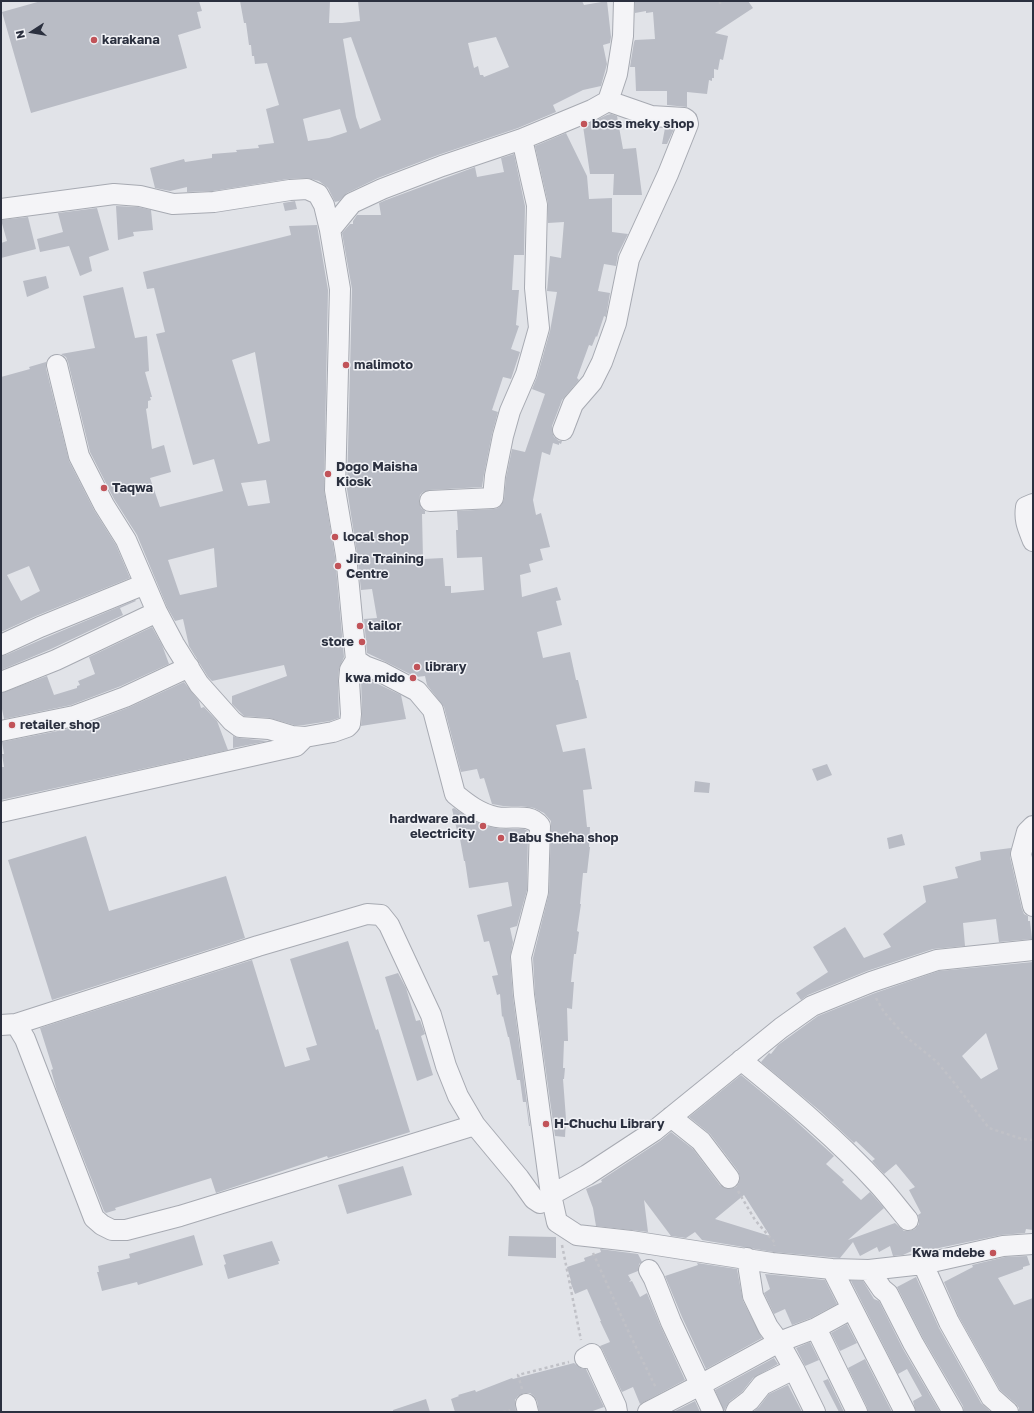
<!DOCTYPE html>
<style>
body{margin:0}
#map{position:relative;width:1034px;height:1413px;overflow:hidden;background:#e1e3e8;font-family:"Golos Text",sans-serif}
canvas{display:block}
.frame{position:absolute;inset:0;border:2px solid #2b303f;pointer-events:none}
.north{position:absolute;left:12px;top:12px;width:40px;height:40px;-webkit-text-stroke:3px #f1f2f6;paint-order:stroke;rotate:258deg;font-size:11px;font-weight:700;line-height:16px;text-align:center;color:#2b303f}
.north::after{content:'';display:block;margin:auto;width:14px;height:18px;background:#2b303f;clip-path:polygon(50% 0,100% 100%,50% 72%,0 100%)}
</style>
<div id="map">
<canvas width="1034" height="1413"></canvas>
<div class="frame"></div>
<div class="north">N</div>
</div>
<script>
const ctx = document.querySelector('canvas').getContext('2d');
ctx.lineJoin = 'round';
function paint(path, color) { ctx.fillStyle = color; ctx.fill(path, 'evenodd'); }
function strokePath(path, color, width, dash) { ctx.strokeStyle = color; ctx.lineWidth = width; ctx.lineCap = dash ? 'butt' : 'round'; ctx.setLineDash(dash || []); ctx.stroke(path); }
function drawText(font, color, halo, rows, align = 'center') {
  ctx.font = font + ' "Golos Text",sans-serif'; ctx.lineWidth = 3; ctx.setLineDash([]); ctx.textBaseline = 'middle'; ctx.strokeStyle = halo; ctx.fillStyle = color; for (const [text, x, y, turn = 0] of rows) {
    ctx.save(); ctx.translate(x, y); ctx.rotate((+turn || 0) * Math.PI / 180); ctx.textAlign = isNaN(turn) ? turn : align; if (halo) ctx.strokeText(text, 0, 0); ctx.fillText(text, 0, 0); ctx.restore();
  }
}
paint(new Path2D(`
 M 41,1 L 199,1 L 202,11 L 197,12 L 201,28 L 178,35 L 187,68 L 31,113 L 2,12 Z
 M 240,1 L 330,1 L 329,23 L 342,23 L 360,21 L 358,1 L 582,1 L 584,5 L 607,1 L 611,37 L 610,43 L 603,45 L 607,64 L 601,86 L 583,90 L 553,105 L 556,112 L 518,128 L 438,155 L 378,178 L 347,193 L 339,201 L 335,202 L 328,188 L 323,184 L 319,181 L 307,178 L 288,179 L 213,191 L 187,192 L 187,187 L 170,191 L 155,188 L 150,168 L 184,159 L 185,162 L 212,158 L 212,154 L 237,152 L 236,150 L 259,148 L 258,145 L 274,143 L 266,109 L 279,105 L 267,63 L 255,64 L 254,56 L 252,56 L 251,45 L 249,45 L 246,23 L 244,23 ZM 351,37 L 381,120 L 360,129 L 356,117 L 343,39 ZM 496,37 L 509,67 L 484,77 L 483,75 L 480,75 L 478,66 L 474,68 L 468,43 ZM 340,109 L 347,132 L 329,138 L 308,141 L 303,119 Z
 M 635,1 L 748,1 L 753,8 L 715,33 L 728,36 L 723,60 L 720,59 L 718,70 L 714,69 L 714,78 L 712,78 L 712,81 L 709,80 L 707,94 L 687,92 L 687,107 L 667,105 L 667,91 L 636,91 L 635,67 L 630,67 L 634,42 L 635,40 L 655,39 L 653,12 L 646,13 L 646,11 L 635,13 Z
 M 611,114 L 617,116 L 623,149 L 636,148 L 642,195 L 613,195 L 614,174 L 590,174 L 583,126 L 607,115 Z
 M 665,128 L 674,129 L 667,144 L 662,144 Z
 M 566,133 L 587,176 L 589,199 L 612,198 L 612,232 L 628,234 L 618,254 L 616,266 L 604,264 L 598,291 L 610,293 L 606,317 L 604,316 L 597,337 L 596,336 L 592,346 L 589,345 L 577,378 L 579,380 L 562,400 L 552,426 L 552,431 L 554,437 L 559,441 L 562,441 L 561,444 L 559,443 L 559,445 L 553,443 L 550,455 L 542,452 L 533,500 L 536,515 L 541,513 L 550,547 L 540,549 L 543,560 L 529,564 L 531,572 L 520,575 L 522,597 L 557,587 L 561,600 L 556,601 L 562,625 L 537,632 L 543,658 L 570,652 L 576,680 L 578,680 L 587,718 L 556,725 L 563,752 L 585,748 L 592,789 L 583,790 L 587,827 L 590,827 L 589,847 L 590,847 L 587,873 L 583,873 L 580,904 L 581,904 L 577,931 L 579,932 L 576,954 L 574,954 L 571,982 L 574,982 L 572,1009 L 567,1008 L 568,1041 L 564,1041 L 563,1068 L 565,1068 L 564,1079 L 563,1079 L 566,1119 L 565,1137 L 555,1136 L 535,994 L 533,958 L 549,893 L 551,826 L 551,821 L 544,813 L 534,808 L 521,806 L 503,806 L 492,804 L 484,778 L 480,779 L 477,769 L 461,772 L 444,707 L 427,685 L 425,676 L 416,677 L 386,662 L 367,653 L 364,619 L 377,618 L 372,589 L 361,590 L 357,553 L 347,489 L 352,289 L 342,233 L 350,224 L 353,224 L 353,221 L 357,215 L 381,215 L 379,203 L 386,200 L 475,167 L 477,177 L 504,172 L 501,158 L 514,154 L 525,206 L 524,255 L 514,255 L 512,290 L 519,290 L 516,325 L 519,326 L 511,349 L 520,352 L 511,379 L 503,377 L 492,410 L 498,412 L 492,434 L 484,474 L 482,487 L 429,490 L 423,492 L 420,495 L 419,501 L 421,508 L 425,511 L 425,514 L 422,514 L 423,559 L 443,558 L 445,586 L 451,586 L 451,593 L 484,590 L 482,557 L 457,558 L 456,530 L 458,530 L 457,511 L 494,509 L 498,508 L 502,504 L 504,499 L 506,478 L 512,449 L 525,452 L 545,394 L 532,389 L 537,377 L 550,331 L 557,292 L 547,291 L 550,256 L 561,258 L 564,222 L 548,223 L 548,203 L 535,146 Z
 M 295,201 L 297,209 L 285,211 L 283,203 Z
 M 116,206 L 138,207 L 151,210 L 153,230 L 133,232 L 134,236 L 118,240 Z
 M 97,208 L 109,250 L 89,257 L 92,271 L 80,276 L 69,246 L 40,252 L 37,239 L 63,232 L 58,213 Z
 M 28,217 L 36,249 L 1,258 L 1,243 L 7,241 L 1,220 Z
 M 317,225 L 328,290 L 324,490 L 335,557 L 344,657 L 339,669 L 338,680 L 339,718 L 330,721 L 304,725 L 294,725 L 270,718 L 244,716 L 232,704 L 232,696 L 287,676 L 284,665 L 212,681 L 208,677 L 189,646 L 183,619 L 175,621 L 167,607 L 137,535 L 114,499 L 90,452 L 68,362 L 66,357 L 61,354 L 95,348 L 83,296 L 123,287 L 135,338 L 147,336 L 149,371 L 145,372 L 152,397 L 150,397 L 151,400 L 148,401 L 148,408 L 146,409 L 152,449 L 164,445 L 171,472 L 150,478 L 160,507 L 223,491 L 214,459 L 193,465 L 156,334 L 165,332 L 154,288 L 147,289 L 143,272 L 291,235 L 289,226 ZM 255,352 L 270,441 L 258,444 L 232,360 ZM 266,480 L 270,503 L 248,506 L 241,483 ZM 214,548 L 217,587 L 180,595 L 168,560 Z
 M 46,276 L 49,288 L 27,297 L 23,281 Z
 M 46,362 L 46,368 L 69,461 L 94,510 L 116,545 L 130,578 L 36,616 L 1,632 L 1,377 L 30,369 L 29,367 ZM 29,566 L 40,591 L 21,601 L 7,575 Z
 M 135,600 L 136,601 L 120,608 L 123,615 L 51,649 L 1,670 L 1,656 L 6,655 L 45,638 Z
 M 152,627 L 162,645 L 169,664 L 121,686 L 71,705 L 4,719 L 1,704 L 1,693 L 47,676 L 54,695 L 77,688 L 77,686 L 80,685 L 78,681 L 95,674 L 89,657 Z
 M 361,677 L 376,683 L 401,695 L 406,719 L 361,726 L 362,713 Z
 M 184,682 L 199,701 L 201,708 L 204,707 L 217,721 L 228,750 L 1,800 L 1,767 L 4,767 L 2,754 L 4,754 L 2,742 L 78,727 L 130,707 Z
 M 233,736 L 239,738 L 268,741 L 233,748 Z
 M 827,764 L 832,775 L 817,781 L 812,769 Z
 M 695,781 L 710,783 L 709,793 L 694,792 Z
 M 454,808 L 469,818 L 469,821 L 472,820 L 486,826 L 501,829 L 524,829 L 528,831 L 527,890 L 517,926 L 510,928 L 513,942 L 510,958 L 513,997 L 530,1126 L 529,1126 L 526,1102 L 523,1102 L 520,1080 L 517,1080 L 509,1037 L 508,1037 L 503,1016 L 502,1017 L 500,994 L 497,995 L 492,976 L 498,975 L 489,941 L 484,942 L 477,915 L 512,906 L 508,882 L 469,888 L 465,861 L 464,861 L 460,839 L 459,839 L 452,809 Z
 M 902,834 L 905,845 L 889,849 L 887,838 Z
 M 86,836 L 109,911 L 226,876 L 245,938 L 52,1000 L 8,860 Z
 M 1011,848 L 1010,857 L 1022,909 L 1024,914 L 1028,916 L 1028,921 L 1030,921 L 1032,939 L 999,942 L 996,919 L 963,923 L 965,946 L 933,949 L 867,971 L 808,995 L 801,1000 L 796,993 L 828,972 L 813,947 L 845,927 L 864,958 L 891,947 L 883,934 L 926,902 L 923,886 L 958,878 L 955,867 L 981,860 L 980,852 Z
 M 348,941 L 376,1030 L 378,1029 L 410,1132 L 328,1158 L 327,1156 L 216,1193 L 211,1178 L 115,1208 L 116,1210 L 106,1213 L 104,1211 L 57,1091 L 51,1070 L 53,1069 L 40,1028 L 252,960 L 285,1067 L 310,1060 L 306,1048 L 317,1045 L 290,959 Z
 M 1033,962 L 1033,1230 L 1026,1229 L 1025,1233 L 1001,1235 L 915,1253 L 914,1250 L 903,1255 L 893,1256 L 890,1246 L 879,1252 L 877,1247 L 860,1256 L 853,1242 L 840,1258 L 773,1252 L 702,1240 L 695,1232 L 686,1238 L 671,1236 L 644,1200 L 648,1232 L 596,1226 L 593,1208 L 586,1189 L 602,1182 L 601,1180 L 660,1141 L 671,1132 L 693,1149 L 720,1185 L 724,1188 L 730,1189 L 736,1187 L 739,1183 L 740,1177 L 738,1171 L 710,1134 L 689,1117 L 741,1075 L 787,1113 L 834,1156 L 826,1164 L 844,1180 L 842,1182 L 861,1200 L 870,1192 L 884,1208 L 848,1240 L 895,1223 L 904,1231 L 910,1231 L 915,1229 L 919,1224 L 919,1218 L 918,1215 L 921,1213 L 909,1190 L 915,1187 L 896,1164 L 884,1174 L 872,1161 L 875,1159 L 856,1141 L 854,1143 L 820,1111 L 761,1062 L 769,1053 L 771,1054 L 778,1045 L 818,1016 L 875,993 L 939,971 ZM 986,1033 L 998,1069 L 981,1079 L 962,1056 ZM 744,1195 L 770,1236 L 715,1219 Z
 M 398,973 L 406,988 L 416,1021 L 420,1020 L 425,1034 L 421,1036 L 433,1075 L 417,1081 L 385,977 Z
 M 403,1166 L 412,1195 L 347,1214 L 338,1185 Z
 M 194,1235 L 203,1265 L 138,1285 L 137,1282 L 102,1291 L 97,1272 L 99,1272 L 98,1266 L 130,1258 L 129,1254 Z
 M 509,1236 L 556,1237 L 556,1258 L 508,1256 Z
 M 272,1241 L 280,1261 L 278,1261 L 279,1264 L 228,1279 L 224,1265 L 226,1264 L 223,1255 Z
 M 600,1249 L 638,1254 L 642,1262 L 639,1264 L 638,1271 L 628,1275 L 631,1280 L 629,1282 L 632,1281 L 640,1297 L 647,1293 L 661,1327 L 685,1380 L 640,1404 L 633,1387 L 622,1392 L 602,1349 L 600,1346 L 610,1342 L 600,1321 L 601,1321 L 587,1289 L 575,1294 L 570,1281 L 571,1281 L 567,1267 L 585,1261 L 584,1258 L 601,1252 Z
 M 1027,1256 L 1030,1265 L 1023,1267 L 1023,1269 L 998,1278 L 1014,1305 L 1033,1298 L 1033,1412 L 1019,1412 L 1019,1408 L 1016,1404 L 1000,1390 L 959,1317 L 944,1282 L 973,1267 L 972,1265 L 1005,1257 Z
 M 697,1263 L 737,1269 L 743,1301 L 762,1338 L 706,1369 L 682,1317 L 665,1276 L 698,1265 Z
 M 765,1274 L 825,1280 L 837,1304 L 811,1318 L 792,1325 L 785,1309 L 774,1314 L 764,1293 L 770,1289 Z
 M 916,1277 L 939,1328 L 981,1403 L 991,1412 L 964,1412 L 963,1406 L 923,1338 L 897,1287 Z
 M 851,1281 L 863,1281 L 874,1299 L 879,1301 L 903,1349 L 940,1412 L 916,1412 L 913,1401 L 922,1396 L 907,1369 L 898,1374 Z
 M 847,1324 L 857,1343 L 840,1351 L 831,1333 Z
 M 810,1342 L 819,1360 L 805,1366 L 796,1348 Z
 M 774,1358 L 778,1364 L 753,1378 L 742,1392 L 730,1401 L 726,1407 L 724,1412 L 715,1390 Z
 M 865,1359 L 892,1412 L 868,1412 L 867,1407 L 848,1368 Z
 M 574,1363 L 580,1368 L 586,1369 L 604,1407 L 590,1412 L 539,1412 L 537,1401 L 534,1396 L 530,1393 L 524,1393 L 518,1396 L 515,1400 L 516,1412 L 455,1412 L 451,1399 L 459,1396 L 458,1395 L 475,1390 L 476,1392 L 512,1378 L 513,1379 Z
 M 828,1379 L 844,1412 L 839,1412 L 823,1381 Z
 M 788,1385 L 802,1412 L 753,1412 L 759,1407 L 769,1394 Z
 M 426,1399 L 430,1412 L 393,1412 L 393,1410 Z
 M 695,1401 L 700,1412 L 673,1412 Z`), '#b9bcc5');
const minor = new Path2D(`
 M 1,209 L 114,194 L 140,196 L 173,204 L 214,202 L 290,190 L 307,189 L 318,194 L 324,205 L 330,230 L 340,289 L 335,490 L 346,555 L 356,660 L 365,666 L 381,672 L 417,691 L 433,710 L 455,794 C 467,804 480,814 496,817 C 512,820 529,812 540,826 L 538,892 L 521,957 L 524,995 L 551,1195 L 546,1200 L 540,1203 L 534,1199 L 519,1178 L 475,1125 L 458,1096 L 446,1066 L 431,1015 L 389,925 L 381,915 L 367,914 L 258,946 L 16,1024
 M 330,230 L 352,203 L 382,189 L 442,166 L 522,139 L 592,110 L 608,101 L 617,74 L 623,36 L 624,1
 M 57,365 L 79,456 L 104,505 L 126,540 L 157,612 L 174,644 L 199,684 L 232,721 L 240,727 L 269,729 L 292,736 L 305,737 L 333,732 L 347,727 L 350,724 L 351,714 L 349,681 L 350,670 L 356,660
 M 563,430 L 573,404 L 592,382 L 602,362 L 616,323 L 629,259 L 668,174 L 688,124 L 687,120 L 684,118 L 651,116 L 608,101
 M 430,501 L 493,498 L 495,476 L 503,436 L 510,411 L 526,374 L 539,328 L 535,288 L 537,205 L 522,139
 M 1033,504 L 1026,507 C 1024,521 1028,528 1033,541
 M 1,645 L 40,627 L 145,584
 M 1,682 L 56,660 L 157,612
 M 1,731 L 74,716 L 125,697 L 189,667
 M 1,812 L 296,746 L 305,737
 M 1033,826 L 1027,832 L 1021,854 L 1033,906
 M 1033,950 L 937,960 L 871,982 L 812,1006 L 781,1028 L 654,1131 L 587,1175 L 551,1195 L 557,1222 L 577,1235 L 631,1241 L 772,1263 L 832,1269 L 869,1270 L 923,1264 L 1003,1246 L 1033,1244
 M 1,1025 L 16,1024 L 25,1039 L 94,1218 L 102,1225 L 112,1230 L 126,1230 L 180,1216 L 475,1125
 M 741,1060 C 789,1099 837,1139 879,1185 C 889,1196 898,1208 908,1220
 M 671,1117 L 701,1141 L 729,1178
 M 747,1258 L 753,1296 L 768,1327 L 779,1342 L 794,1369 L 815,1412
 M 923,1264 L 949,1322 L 991,1397 L 1008,1412
 M 832,1269 L 905,1412
 M 649,1270 L 654,1279 L 671,1322 L 713,1412
 M 869,1270 L 882,1289 L 888,1294 L 913,1343 L 953,1412
 M 816,1328 L 857,1412
 M 585,1358 L 592,1354 L 616,1406 L 617,1412
 M 526,1404 L 528,1412
 M 648,1412 L 700,1385 L 779,1342 L 816,1328 L 851,1309
 M 736,1412 L 737,1410 L 750,1400 L 762,1385 L 794,1369`);
strokePath(minor, '#a7aab2', 22);
strokePath(new Path2D(`
 M 720,1 L 720,5
 M 876,998 L 884,1012 L 905,1036 L 937,1062 L 952,1080 L 989,1128 L 1022,1139 L 1033,1140
 M 738,1191 L 755,1220 L 775,1243 L 774,1246
 M 562,1245 L 581,1340
 M 593,1253 L 630,1335 L 656,1388
 M 522,1389 L 518,1375 L 569,1362
 M 503,1412 L 510,1410`), '#c0c1c7', 2.5, [3, 3]);
strokePath(minor, '#f4f4f7', 20);
for (const [x, y, r, color] of [
 [94,40,4,"#c15359"],
 [584,124,4,"#c15359"],
 [346,365,4,"#c15359"],
 [328,474,4,"#c15359"],
 [104,488,4,"#c15359"],
 [335,537,4,"#c15359"],
 [338,566,4,"#c15359"],
 [360,626,4,"#c15359"],
 [362,642,4,"#c15359"],
 [417,667,4,"#c15359"],
 [413,678,4,"#c15359"],
 [12,725,4,"#c15359"],
 [483,826,4,"#c15359"],
 [501,838,4,"#c15359"],
 [546,1124,4,"#c15359"],
 [993,1253,4,"#c15359"]
]) { const dot = new Path2D(); dot.arc(x, y, r, 0, 2 * Math.PI); ctx.fillStyle = color; ctx.fill(dot); strokePath(dot, '#f1f2f6', 1.5); }
drawText('bold 13px', '#2b303f', '#f1f2f6', [
 ["karakana",102,40],
 ["boss meky shop",592,124],
 ["malimoto",354,365],
 ["Dogo Maisha",336,467],
 ["Kiosk",336,482],
 ["Taqwa",112,488],
 ["local shop",343,537],
 ["Jira Training",346,559],
 ["Centre",346,574],
 ["tailor",368,626],
 ["store",354,642,"right"],
 ["library",425,667],
 ["kwa mido",405,678,"right"],
 ["retailer shop",20,725],
 ["hardware and",475,819,"right"],
 ["electricity",475,834,"right"],
 ["Babu Sheha shop",509,838],
 ["H-Chuchu Library",554,1124],
 ["Kwa mdebe",985,1253,"right"]
], 'left');
</script>
